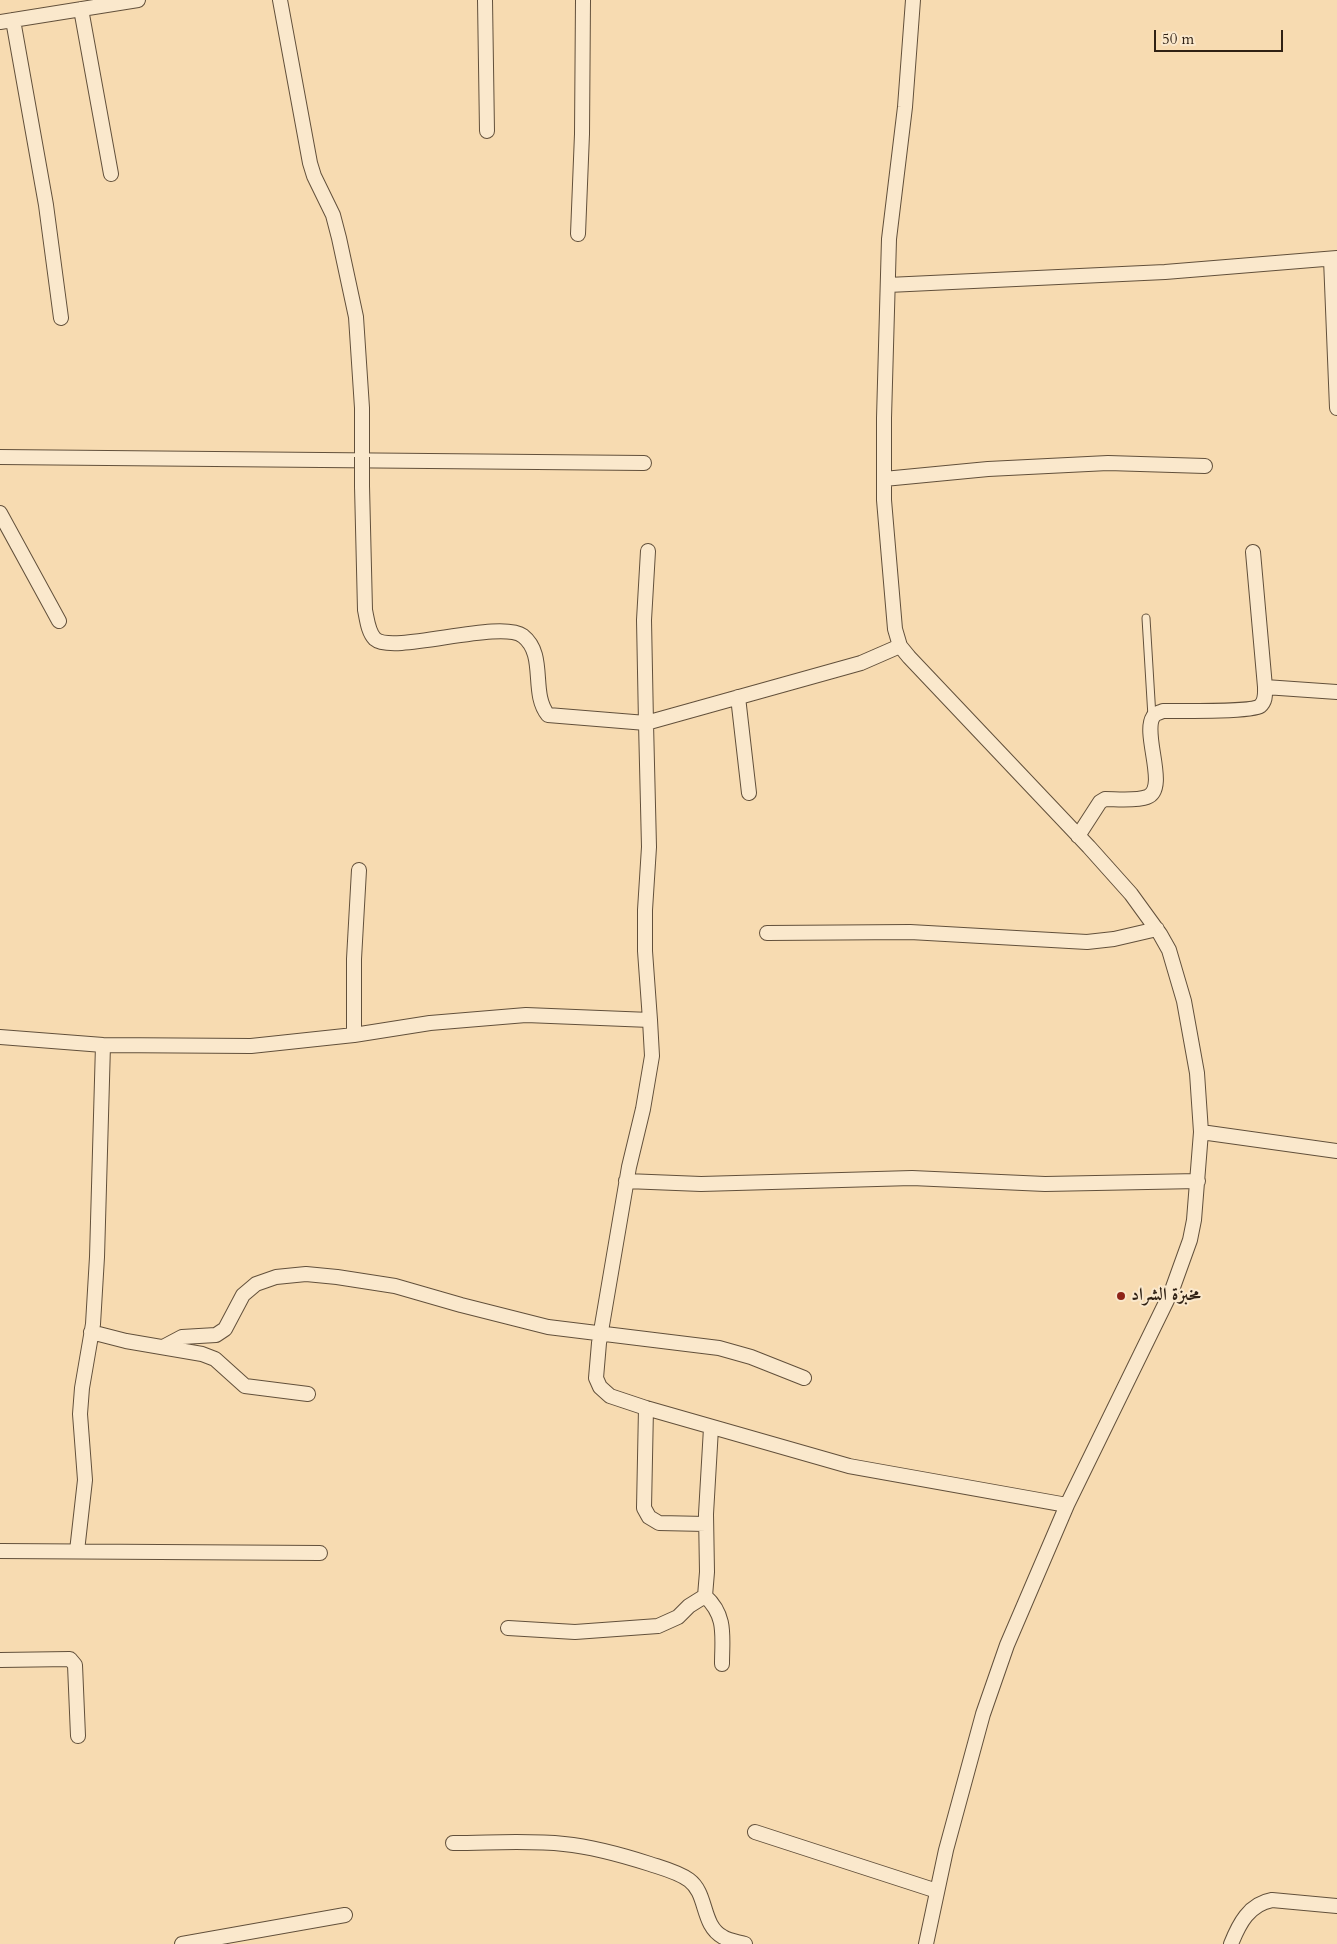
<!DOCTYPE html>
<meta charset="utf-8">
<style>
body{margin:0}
#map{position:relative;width:1337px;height:1944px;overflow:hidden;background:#f7dbb1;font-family:Cardo,serif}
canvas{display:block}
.scale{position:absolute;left:1154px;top:30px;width:129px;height:22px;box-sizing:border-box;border:2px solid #302114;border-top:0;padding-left:6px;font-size:15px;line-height:18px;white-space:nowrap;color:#302114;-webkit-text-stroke:4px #fae8cc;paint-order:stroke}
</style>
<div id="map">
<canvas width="1337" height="1944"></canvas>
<div class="scale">50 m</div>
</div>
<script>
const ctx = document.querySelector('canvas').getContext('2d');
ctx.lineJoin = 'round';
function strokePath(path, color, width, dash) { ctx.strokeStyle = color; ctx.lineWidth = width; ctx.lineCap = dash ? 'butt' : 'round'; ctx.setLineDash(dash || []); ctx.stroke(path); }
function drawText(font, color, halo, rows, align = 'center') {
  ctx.font = font + ' Cardo,Amiri,serif'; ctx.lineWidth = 4; ctx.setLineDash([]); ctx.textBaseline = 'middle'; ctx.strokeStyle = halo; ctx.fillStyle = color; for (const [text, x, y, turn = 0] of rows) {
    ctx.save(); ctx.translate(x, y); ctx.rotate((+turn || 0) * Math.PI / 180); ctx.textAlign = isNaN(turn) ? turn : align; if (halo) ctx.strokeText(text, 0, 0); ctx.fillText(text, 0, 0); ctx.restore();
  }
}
const service = new Path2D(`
 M 1146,618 L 1152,717`);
const minor = new Path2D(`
 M 280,0 L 310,163 L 314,176 L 333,215 L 339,238 L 356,317 L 362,408 L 362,457
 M 485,0 L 487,131
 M 913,0 L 905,107 L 889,239 L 884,418 L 884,500 L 895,629 L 900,646 L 909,657 L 1089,847 L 1131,894 L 1160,934 L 1169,950 L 1184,1001 L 1197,1073 L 1201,1132 L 1194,1220 L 1190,1240 L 1172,1290 L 1067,1505 L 1007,1645 L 983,1714 L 946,1850 L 926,1944
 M 81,9 L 111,174
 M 13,20 L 46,205 L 61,318
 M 0,22 L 138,0
 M 578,234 L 582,134 L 583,0
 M 1331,259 L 1337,408
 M 888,285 L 1165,272 L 1337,258
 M 0,457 L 644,463
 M 884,479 L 988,469 L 1108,463 L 1205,466
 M 362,486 L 365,610 C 367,619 368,632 375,639 C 393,655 500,619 523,636 C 547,655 530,693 548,715 L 646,723 L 644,620 L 648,551
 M 0,513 L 59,621
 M 1265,687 L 1337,692
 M 738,697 L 749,793
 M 1078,836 L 1100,802 L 1105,799 C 1116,799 1137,801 1147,797 C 1169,789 1142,734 1153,717 C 1155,713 1159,713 1163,711 C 1178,711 1252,712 1260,706 C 1266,701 1265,694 1265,687 L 1253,552
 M 767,933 L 910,932 L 1087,942 L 1114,939 L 1157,929
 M 650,1020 L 645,951 L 645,910 L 649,847 L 646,723 L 861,663 L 900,646
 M 354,1035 L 354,959 L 359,870
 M 0,1037 L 103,1045 L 251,1046 L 354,1035 L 430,1023 L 526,1015 L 650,1020 L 652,1056 L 643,1109 L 629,1167 L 599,1343 L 596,1378 L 600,1387 L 610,1396 L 646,1408 L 849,1466 L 1067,1505
 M 1201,1132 L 1337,1151
 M 626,1181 L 701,1184 L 912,1178 L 1045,1184 L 1198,1181
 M 91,1332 L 126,1341 L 202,1354 L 215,1359 L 245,1386 L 308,1394
 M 165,1346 L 182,1337 L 216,1335 L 225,1329 L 243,1295 L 256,1284 L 276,1277 L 306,1274 L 337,1277 L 395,1286 L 461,1305 L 548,1327 L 719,1348 L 751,1357 L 804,1378
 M 646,1408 L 644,1508 L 649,1517 L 659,1523 L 706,1524
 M 0,1551 L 320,1553
 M 77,1551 L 85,1480 L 80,1414 L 82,1388 L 93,1324 L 97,1257 L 103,1045
 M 705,1596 C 727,1616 722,1637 722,1664
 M 508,1628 L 575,1632 L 658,1626 L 678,1617 L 689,1606 L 705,1596 L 707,1572 L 706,1514 L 711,1428
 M 0,1660 L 70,1659 L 75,1665 L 78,1736
 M 755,1832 L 937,1891
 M 453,1843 C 490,1843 528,1840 564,1844 C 594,1847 622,1855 650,1864 C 662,1868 678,1872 689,1880 C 708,1894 701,1925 723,1937 C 729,1941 739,1942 745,1944
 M 182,1944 L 345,1915
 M 1231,1944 C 1239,1924 1249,1904 1272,1900 L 1337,1906`);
strokePath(service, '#62503b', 9);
strokePath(minor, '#62503b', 16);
strokePath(service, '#fae8cc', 7);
strokePath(minor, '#fae8cc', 14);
const minorBridge = new Path2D(`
 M 362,457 L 362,486`);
strokePath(minorBridge, '#62503b', 16, []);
strokePath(minorBridge, '#fae8cc', 14);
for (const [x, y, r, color] of [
 [1121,1296,5,"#8f2418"]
]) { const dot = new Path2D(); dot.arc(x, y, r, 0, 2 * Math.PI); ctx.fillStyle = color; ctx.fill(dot); strokePath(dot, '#fae8cc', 2); }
drawText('bold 18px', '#302114', '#fae8cc', [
 ["مخبزة الشراد",1131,1296]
], 'left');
</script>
